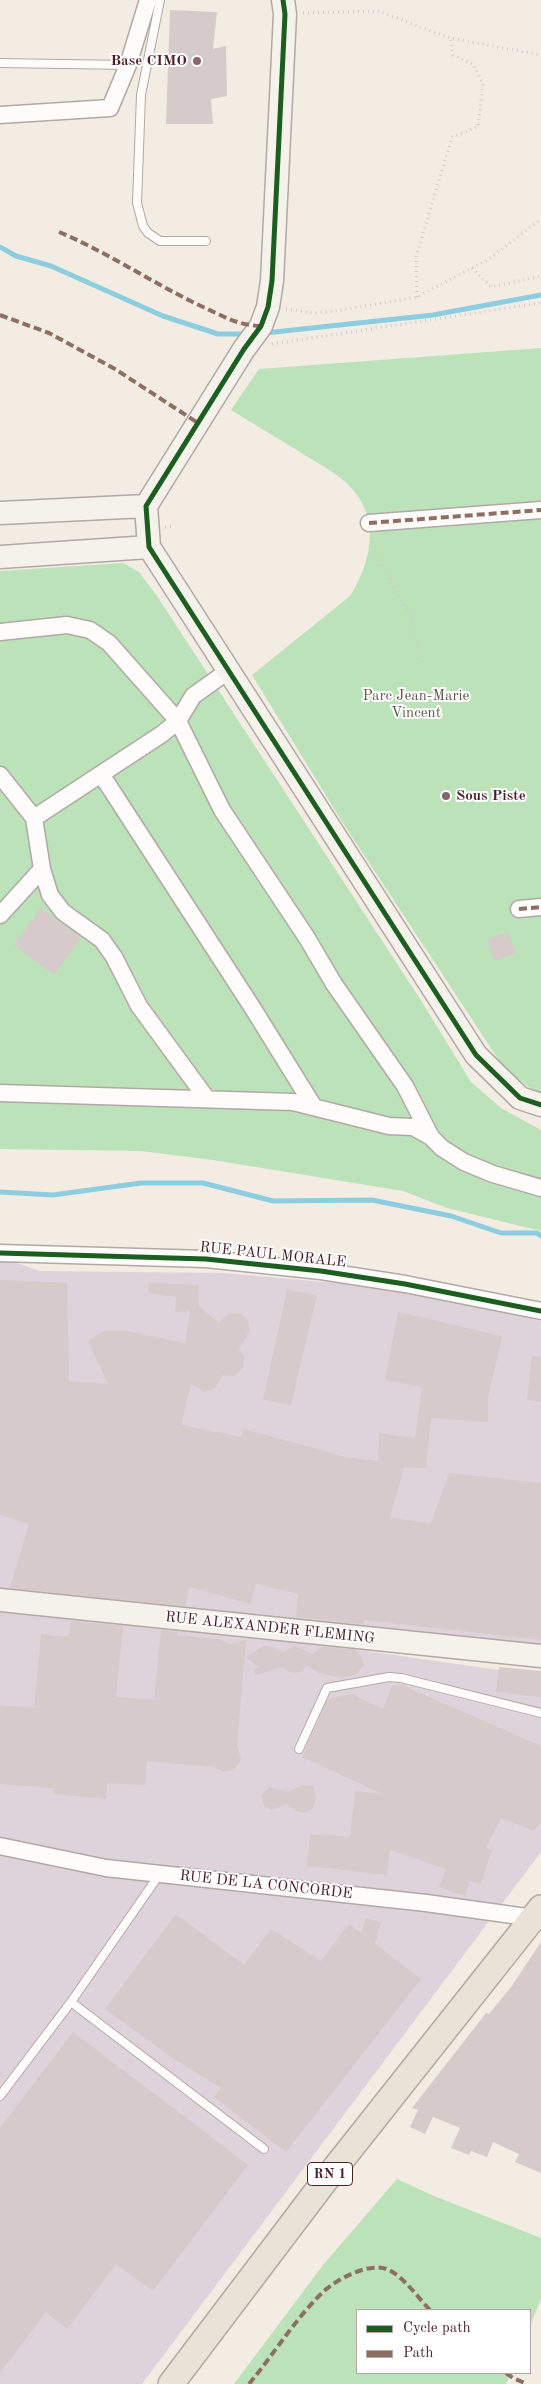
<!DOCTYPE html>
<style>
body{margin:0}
#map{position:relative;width:541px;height:2384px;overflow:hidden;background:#f3ece3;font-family:"Old Standard TT",serif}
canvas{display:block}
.legend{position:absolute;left:356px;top:2309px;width:175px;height:65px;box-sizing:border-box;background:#fff;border:1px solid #b7a5aa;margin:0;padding:6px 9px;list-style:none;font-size:15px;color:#4a1f2b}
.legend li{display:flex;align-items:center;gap:10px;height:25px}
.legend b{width:25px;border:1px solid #b7a5aa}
</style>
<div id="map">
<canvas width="541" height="2384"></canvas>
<ul class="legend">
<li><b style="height:6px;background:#1b5e20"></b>Cycle path</li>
<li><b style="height:6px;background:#8d6e63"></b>Path</li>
</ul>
</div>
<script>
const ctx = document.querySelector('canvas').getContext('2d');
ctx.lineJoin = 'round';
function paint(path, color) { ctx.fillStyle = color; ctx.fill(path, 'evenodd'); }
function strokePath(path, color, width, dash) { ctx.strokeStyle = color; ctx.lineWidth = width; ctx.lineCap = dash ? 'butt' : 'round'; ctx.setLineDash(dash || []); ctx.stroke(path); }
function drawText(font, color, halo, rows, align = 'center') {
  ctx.font = font + ' "Old Standard TT",serif'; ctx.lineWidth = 4; ctx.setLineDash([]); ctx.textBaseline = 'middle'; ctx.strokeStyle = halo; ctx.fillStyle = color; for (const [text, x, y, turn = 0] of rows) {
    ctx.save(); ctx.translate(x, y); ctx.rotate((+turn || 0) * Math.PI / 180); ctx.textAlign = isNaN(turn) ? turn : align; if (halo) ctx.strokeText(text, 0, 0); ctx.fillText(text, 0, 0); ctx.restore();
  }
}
paint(new Path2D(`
 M 0,1257 L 40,1271 L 224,1273 L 358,1285 L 456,1302 L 541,1321 L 541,1657 L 0,1598 Z
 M 0,1608 L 226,1631 L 541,1676 L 541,1852 L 142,2384 L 0,2384 Z`), '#ded3db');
paint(new Path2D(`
 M 541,348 L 541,1096 L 509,1072 L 500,1062 L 341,820 L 252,675 L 350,596 C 370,564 381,522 353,490 C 340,474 320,465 303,454 C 279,439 255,425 231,410 L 259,369 Z
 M 123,563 L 139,572 L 157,596 L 422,1002 L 471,1082 L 501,1108 L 541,1130 L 541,1231 L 447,1208 L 403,1191 L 213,1160 L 141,1151 L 0,1149 L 0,571 Z
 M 397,2179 L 434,2196 L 541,2238 L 541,2299 L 530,2326 L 530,2310 L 357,2310 L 357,2373 L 511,2373 L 506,2384 L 234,2384 L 323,2265 Z`), '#bce2b9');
strokePath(new Path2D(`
 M 0,247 L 16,256 L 51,266 L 163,316 L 218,334 L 247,334
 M 265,333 L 433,315 L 541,295
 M 0,1192 L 53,1195 L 141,1183 L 203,1183 L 273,1201 L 372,1200 L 451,1216 L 501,1233 L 537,1233 L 541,1236`), '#8dcde0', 5);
paint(new Path2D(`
 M 170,10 L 217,12 L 213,49 L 226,46 L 227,96 L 211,99 L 213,124 L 166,124 Z
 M 41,908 L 81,938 L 54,975 L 14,945 Z
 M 508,932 L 516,953 L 494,961 L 487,940 Z
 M 0,1280 L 67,1283 L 69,1381 L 108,1384 L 88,1341 L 103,1331 L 128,1331 L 185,1343 L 190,1311 L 175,1312 L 176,1297 L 148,1293 L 149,1283 L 198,1285 L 199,1306 L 219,1323 L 229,1314 L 240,1313 L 248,1320 L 250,1330 L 239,1350 L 244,1356 L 243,1368 L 234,1376 L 223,1375 L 214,1389 L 204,1392 L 192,1384 L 186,1401 L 182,1425 L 241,1437 L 244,1429 L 346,1457 L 378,1461 L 379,1433 L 415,1438 L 422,1387 L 385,1380 L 398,1312 L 502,1336 L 488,1398 L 488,1422 L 431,1418 L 426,1468 L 404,1467 L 390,1518 L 431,1523 L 449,1473 L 541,1483 L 541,1640 L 364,1620 L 363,1624 L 296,1617 L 298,1594 L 256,1584 L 250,1604 L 190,1587 L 185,1606 L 10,1588 L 29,1524 L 0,1515 Z
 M 287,1290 L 317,1295 L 291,1405 L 263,1400 Z
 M 532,1356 L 541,1357 L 541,1402 L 527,1400 Z
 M 71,1621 L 123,1626 L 116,1697 L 154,1700 L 161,1630 L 178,1632 L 177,1635 L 218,1639 L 230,1644 L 246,1640 L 237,1746 L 241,1759 L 235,1769 L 225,1772 L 214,1767 L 147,1761 L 145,1785 L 107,1783 L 106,1799 L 53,1794 L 54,1788 L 0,1784 L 0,1705 L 34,1708 L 41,1634 L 69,1637 Z
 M 263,1646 L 269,1646 L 283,1652 L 294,1646 L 312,1654 L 323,1647 L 356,1650 L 362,1658 L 364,1664 L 357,1674 L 343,1678 L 318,1673 L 307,1665 L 302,1671 L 295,1673 L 289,1672 L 283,1667 L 255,1675 L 253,1670 L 258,1667 L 246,1657 Z
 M 499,1667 L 541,1671 L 541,1697 L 496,1692 Z
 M 402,1685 L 541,1746 L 541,1822 L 534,1831 L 501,1818 L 486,1848 L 492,1850 L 480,1885 L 470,1881 L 465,1896 L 439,1887 L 446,1869 L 390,1850 L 387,1875 L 307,1866 L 310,1834 L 350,1837 L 355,1791 L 383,1794 L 302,1757 L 328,1699 L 351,1694 L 383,1709 L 392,1686 Z
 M 302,1785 L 313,1786 L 316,1797 L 314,1806 L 311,1810 L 304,1813 L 296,1811 L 287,1804 L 271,1810 L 263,1804 L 262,1794 L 270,1787 L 288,1792 Z
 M 176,1914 L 244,1965 L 271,1929 L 321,1961 L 349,1924 L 361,1933 L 366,1918 L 381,1923 L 376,1936 L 378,1937 L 374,1943 L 421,1979 L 286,2152 L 214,2097 L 221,2088 L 174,2059 L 105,2009 Z
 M 541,1942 L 541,2173 L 515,2162 L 519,2154 L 493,2142 L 487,2157 L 471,2151 L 469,2155 L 451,2148 L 460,2128 L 433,2117 L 425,2134 L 410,2127 L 418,2110 L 412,2108 L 486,2013 L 489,2014 L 511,1987 Z
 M 73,2032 L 248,2165 L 153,2291 L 116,2264 L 67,2329 L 46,2312 L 0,2373 L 0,2128 Z`), '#d6cacb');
const lane = new Path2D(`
 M 160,0 L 141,95 L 137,203 L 143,226 L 148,233 L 160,241 L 206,241
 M 0,63 L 128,65
 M 299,1749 L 327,1688 L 389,1677 L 401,1678 L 541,1713
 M 71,2002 L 264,2149
 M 0,2096 L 71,2002 L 159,1875`);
const street = new Path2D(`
 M 0,115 L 110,108 L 128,65 L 148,0
 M 369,523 L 541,510
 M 0,632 L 67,625 L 90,630 L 109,643 L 178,721 L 222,810 L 307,938 L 334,984 L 405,1086 L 431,1137 L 442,1148 L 464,1162 L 493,1174 L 541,1188
 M 101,774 L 252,1007 L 314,1107
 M 0,775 L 34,818 L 162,734 L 178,721 L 193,696 L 228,671
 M 34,818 L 42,869 L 50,895 L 63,912 L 102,940 L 114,957 L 139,1006 L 207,1099
 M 519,909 L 541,907
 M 0,915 L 42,869
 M 0,1093 L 293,1102 L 389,1126 L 413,1127 L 431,1137
 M 0,1253 L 206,1259 L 321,1271 L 405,1284 L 541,1311
 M 0,1846 L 106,1868 L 426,1903 L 534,1918`);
const secondary = new Path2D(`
 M 283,0 L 285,14 L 272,281 L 268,307 L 261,326 L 244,349 L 146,506 L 149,547 L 476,1055 L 520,1098 L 541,1105
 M 0,513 L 146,506
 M 0,557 L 149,547
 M 0,1600 L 541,1656`);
const primary = new Path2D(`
 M 171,2384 L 324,2182 L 541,1908`);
strokePath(lane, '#b2a8a5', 10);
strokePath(street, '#b2a8a5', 19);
strokePath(secondary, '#b2a8a5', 25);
strokePath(primary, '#b2a8a5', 28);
strokePath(new Path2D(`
 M 303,13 L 378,11 L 450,38 L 541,55
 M 472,268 L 491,287 L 541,276
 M 417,297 L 416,257 L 452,137 L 478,127 L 483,84 L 473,64 L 453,55 L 450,38
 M 286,309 L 312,313 L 337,311 L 417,297 L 489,259 L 541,219
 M 272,344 L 541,303
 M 165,527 L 174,526
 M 373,537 L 374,552 L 411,617 L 424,665`), '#d1cccb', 3, [1, 4]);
strokePath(lane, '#fdfcfb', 8);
strokePath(street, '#fdfcfb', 16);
strokePath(secondary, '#f5f2ec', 22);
strokePath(primary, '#e8e3d6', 25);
strokePath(new Path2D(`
 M 59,232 C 109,253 154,284 203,307 C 225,317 237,325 261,326
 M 0,315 L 49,333 L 115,369 L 198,423
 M 369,523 L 541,510
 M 519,909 L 541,907
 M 506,2373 L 513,2378 L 527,2384
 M 249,2384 C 274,2354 295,2319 323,2292 C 337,2279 370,2261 389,2270 C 405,2278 418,2298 430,2310`), '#8d6e63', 4, [8, 4]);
strokePath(new Path2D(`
 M 283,0 L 285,14 L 272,281 L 268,307 L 261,326 L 244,349 L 146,506 L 149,547 L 476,1055 L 520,1098 L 541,1105
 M 0,1253 L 206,1259 L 321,1271 L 405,1284 L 541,1311`), '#1b5e20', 5);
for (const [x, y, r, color] of [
 [197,61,5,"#85676b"],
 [446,796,5,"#85676b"]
]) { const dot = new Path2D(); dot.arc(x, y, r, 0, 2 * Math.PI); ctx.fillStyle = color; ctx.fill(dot); strokePath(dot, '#fff', 2); }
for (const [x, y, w] of [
 [330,2174,45]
]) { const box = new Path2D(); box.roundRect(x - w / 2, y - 11.5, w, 23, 4); ctx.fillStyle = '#fff'; ctx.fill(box); strokePath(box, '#4a1f2b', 1); }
drawText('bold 14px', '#4a1f2b', null, [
 ["RN 1",330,2174]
]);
drawText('bold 15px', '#4a1f2b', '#fff', [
 ["Base CIMO",187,61],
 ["Sous Piste",456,796,"left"]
], 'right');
drawText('15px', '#5f574b', '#fff', [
 ["Parc Jean-Marie",416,696],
 ["Vincent",416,713]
]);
drawText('15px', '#4a1f2b', '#fff', [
 ["RUE PAUL MORALE",273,1255,6],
 ["RUE ALEXANDER FLEMING",270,1628,6],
 ["RUE DE LA CONCORDE",266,1885,6]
]);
</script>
